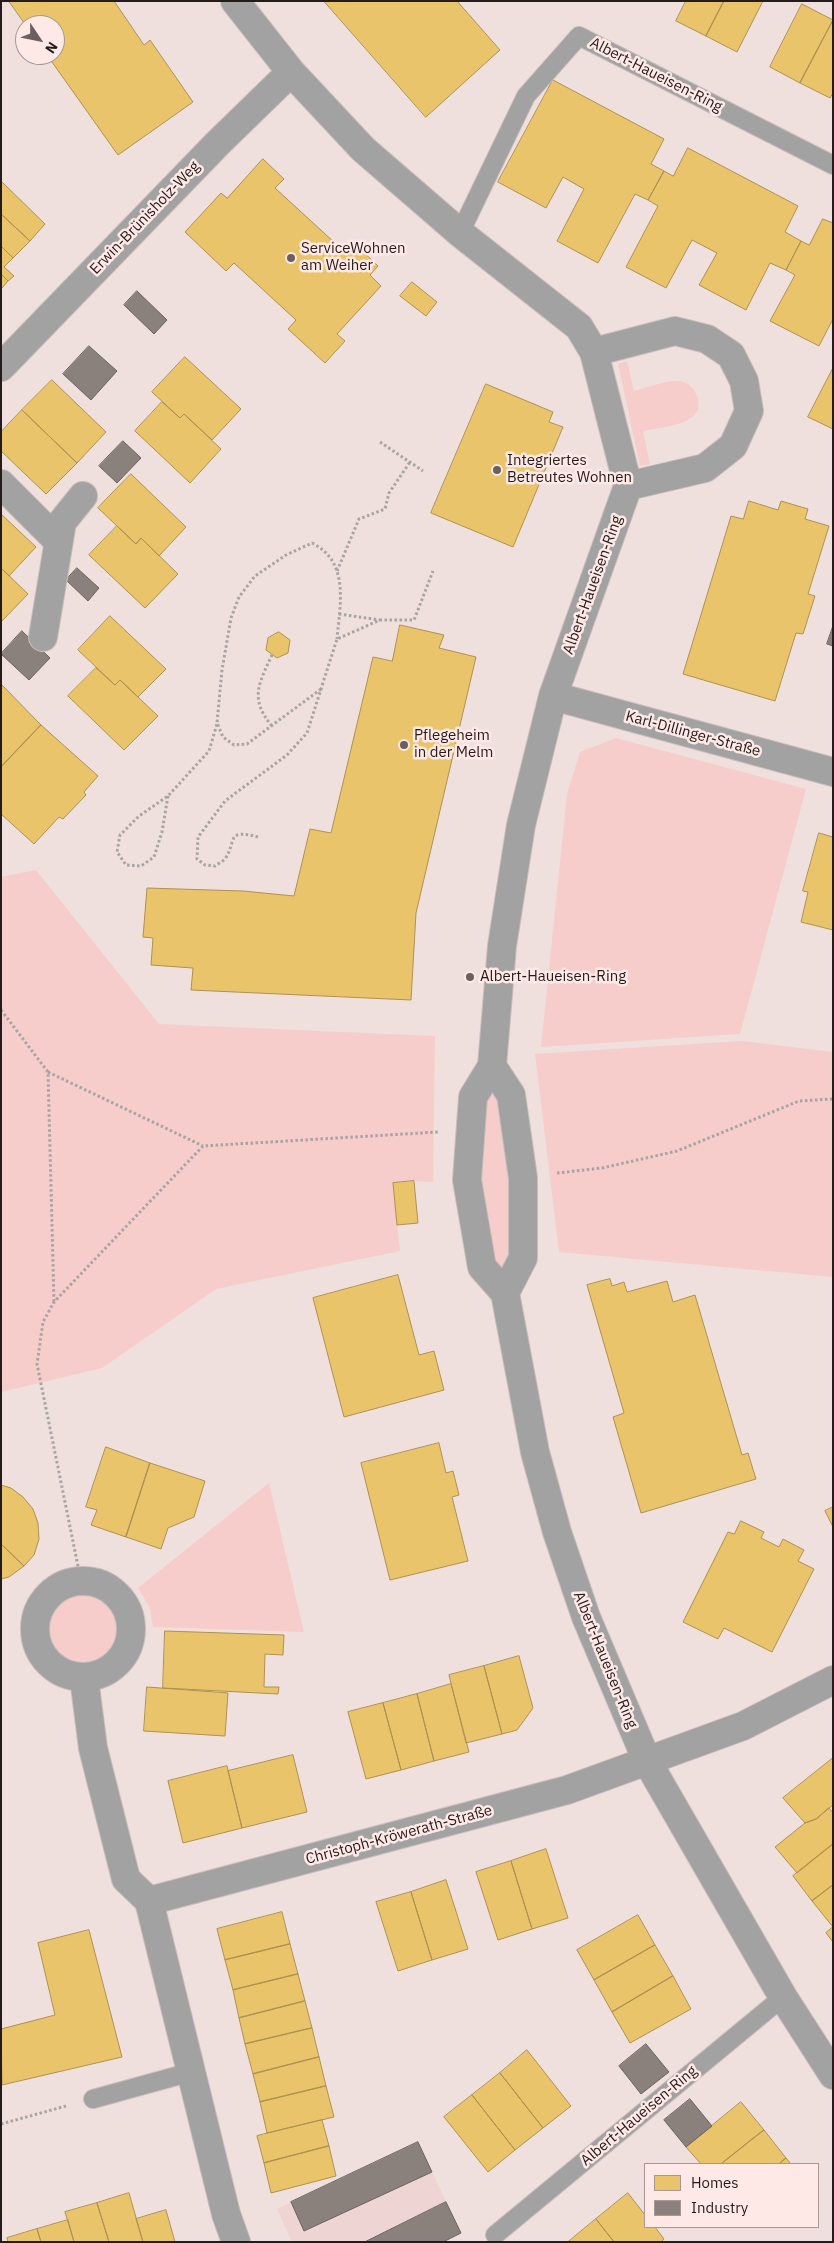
<!DOCTYPE html>
<meta charset="utf-8">
<style>
body{margin:0}
#map{position:relative;width:834px;height:2243px;overflow:hidden;background:#efe0de;font-family:"IBM Plex Sans",sans-serif}
canvas{display:block}
.frame{position:absolute;inset:0;border:2px solid #241b1a;pointer-events:none}
.legend{position:absolute;left:644px;top:2163px;width:175px;height:65px;box-sizing:border-box;background:#ffe9e7;border:1px solid #a79795;margin:0;padding:6px 9px;list-style:none;font-size:15px;color:#241b1a}
.legend li{display:flex;align-items:center;gap:10px;height:25px}
.legend b{width:25px;border:1px solid #a79795}
.north{position:absolute;left:15px;top:15px;width:50px;height:50px;box-sizing:border-box;background:#ffe9e7;border:1px solid #a79795;border-radius:50%;rotate:124deg;font-size:14px;font-weight:700;line-height:20px;text-align:center;color:#241b1a}
.north::after{content:'';display:block;margin:auto;width:18px;height:22px;background:#6b605f;clip-path:polygon(50% 0,100% 100%,50% 72%,0 100%)}
</style>
<div id="map">
<canvas width="834" height="2243"></canvas>
<div class="frame"></div>
<ul class="legend">
<li><b style="height:14px;background:#e9c46a"></b>Homes</li>
<li><b style="height:14px;background:#8a817c"></b>Industry</li>
</ul>
<div class="north">N</div>
</div>
<script>
const ctx = document.querySelector('canvas').getContext('2d');
ctx.lineJoin = 'round';
function paint(path, color) { ctx.fillStyle = color; ctx.fill(path, 'evenodd'); }
function strokePath(path, color, width, dash) { ctx.strokeStyle = color; ctx.lineWidth = width; ctx.lineCap = dash ? 'butt' : 'round'; ctx.setLineDash(dash || []); ctx.stroke(path); }
function drawText(font, color, halo, rows, align = 'center') {
  ctx.font = font + ' "IBM Plex Sans",sans-serif'; ctx.lineWidth = 5; ctx.setLineDash([]); ctx.textBaseline = 'middle'; ctx.strokeStyle = halo; ctx.fillStyle = color; for (const [text, x, y, turn = 0] of rows) {
    ctx.save(); ctx.translate(x, y); ctx.rotate((+turn || 0) * Math.PI / 180); ctx.textAlign = isNaN(turn) ? turn : align; if (halo) ctx.strokeText(text, 0, 0); ctx.fillText(text, 0, 0); ctx.restore();
  }
}
paint(new Path2D(`
 M 418,2142 L 461,2233 L 443,2242 L 292,2242 L 277,2209 Z`), '#eed4d2');
paint(new Path2D(`
 M 627,361 L 634,391 C 646,388 670,379 680,381 C 689,383 694,388 697,396 C 708,425 661,427 643,431 L 650,464 L 640,466 L 618,364 Z
 M 616,738 L 806,789 L 740,1034 L 541,1047 L 567,794 L 580,752 Z
 M 36,870 L 159,1024 L 435,1036 L 433,1182 L 414,1181 L 393,1183 L 400,1251 L 216,1289 L 102,1368 L 1,1392 L 1,877 Z
 M 742,1041 L 833,1052 L 833,1277 L 559,1252 L 535,1054 Z
 M 492,1066 L 523,1178 L 505,1293 L 467,1180 Z
 M 269,1483 L 304,1632 L 153,1627 L 150,1608 L 138,1588 Z
 M35 1629a48 48 0 1 1 96 0a48 48 0 1 1-96 0Z`), '#f6cdca');
const homes = new Path2D(`
 M 9,1 L 114,1 L 144,45 L 150,40 L 193,102 L 118,155 L 47,55 L 55,55 L 55,25 L 26,25 Z
 M 324,1 L 457,1 L 500,50 L 426,117 Z
 M 686,1 L 724,1 L 706,36 L 676,21 Z
 M 724,1 L 763,1 L 737,52 L 706,36 Z
 M 802,4 L 833,20 L 800,83 L 770,67 Z
 M 833,20 L 833,93 L 830,98 L 800,83 Z
 M 553,80 L 664,139 L 651,164 L 664,171 L 648,200 L 635,194 L 598,263 L 557,241 L 584,189 L 563,177 L 546,208 L 498,182 Z
 M 688,148 L 798,206 L 785,232 L 801,241 L 786,270 L 770,263 L 746,310 L 699,285 L 717,253 L 692,240 L 666,288 L 626,267 L 658,206 L 648,200 L 664,171 L 673,176 Z
 M 263,159 L 284,179 L 275,188 L 347,254 L 355,244 L 378,266 L 370,275 L 381,286 L 337,334 L 345,341 L 325,363 L 288,329 L 296,320 L 234,263 L 226,271 L 185,232 L 221,193 L 227,198 Z
 M 1,181 L 45,224 L 30,241 L 1,214 Z
 M 1,214 L 30,241 L 13,258 L 1,246 Z
 M 823,219 L 833,223 L 833,319 L 819,346 L 770,321 L 795,275 L 786,270 L 801,241 L 809,245 Z
 M 1,246 L 13,258 L 4,267 L 14,276 L 8,281 L 1,274 Z
 M 1,274 L 8,281 L 2,288 L 1,288 Z
 M 412,282 L 437,302 L 426,316 L 400,296 Z
 M 185,357 L 241,409 L 212,440 L 184,414 L 180,418 L 152,392 Z
 M 833,368 L 833,429 L 808,417 Z
 M 52,380 L 106,432 L 77,463 L 22,410 Z
 M 486,384 L 553,412 L 549,422 L 563,427 L 513,547 L 431,513 Z
 M 162,402 L 180,418 L 184,414 L 221,449 L 190,483 L 135,431 Z
 M 22,410 L 77,463 L 46,494 L 1,451 L 1,432 Z
 M 131,474 L 186,527 L 159,556 L 141,538 L 136,544 L 98,508 Z
 M 749,501 L 778,510 L 781,501 L 808,509 L 805,519 L 829,526 L 808,594 L 815,596 L 803,634 L 796,633 L 775,701 L 683,674 L 731,516 L 743,519 Z
 M 1,514 L 36,547 L 9,576 L 1,568 Z
 M 117,526 L 136,544 L 141,538 L 178,574 L 145,608 L 89,555 Z
 M 1,568 L 28,594 L 1,622 Z
 M 110,616 L 166,669 L 138,697 L 120,680 L 115,685 L 78,650 Z
 M 400,625 L 444,635 L 439,648 L 476,657 L 416,913 L 411,1000 L 191,990 L 193,968 L 151,965 L 153,938 L 143,937 L 147,888 L 243,891 L 294,896 L 310,829 L 331,833 L 373,657 L 392,661 Z
 M 279,632 L 290,640 L 288,653 L 277,658 L 266,650 L 268,638 Z
 M 96,668 L 115,685 L 120,680 L 158,716 L 124,750 L 68,696 Z
 M 1,684 L 41,725 L 1,767 Z
 M 41,725 L 98,776 L 84,792 L 86,795 L 63,819 L 59,817 L 34,844 L 1,814 L 1,767 Z
 M 819,833 L 833,837 L 833,930 L 801,922 L 808,892 L 803,891 Z
 M 414,1181 L 418,1223 L 397,1225 L 393,1183 Z
 M 398,1275 L 419,1355 L 434,1351 L 444,1390 L 344,1417 L 313,1298 Z
 M 610,1279 L 612,1286 L 624,1282 L 627,1292 L 667,1281 L 673,1302 L 695,1295 L 742,1455 L 748,1453 L 756,1479 L 641,1513 L 613,1417 L 624,1413 L 587,1285 Z
 M 439,1443 L 446,1473 L 453,1471 L 459,1495 L 452,1497 L 468,1561 L 390,1580 L 361,1463 Z
 M 106,1447 L 150,1463 L 126,1537 L 91,1525 L 97,1510 L 86,1507 Z
 M 150,1463 L 205,1481 L 194,1517 L 168,1528 L 161,1549 L 126,1537 Z
 M 1,1485 L 11,1488 L 23,1497 L 33,1509 L 38,1523 L 39,1539 L 34,1555 L 24,1566 L 1,1544 Z
 M 833,1507 L 833,1527 L 825,1511 Z
 M 741,1521 L 764,1532 L 761,1538 L 779,1547 L 783,1539 L 804,1550 L 798,1561 L 814,1569 L 772,1652 L 724,1628 L 718,1639 L 683,1622 L 728,1532 L 734,1534 Z
 M 1,1544 L 24,1566 L 9,1577 L 1,1579 Z
 M 165,1631 L 284,1635 L 283,1655 L 265,1654 L 264,1687 L 279,1687 L 278,1694 L 163,1688 Z
 M 519,1656 L 533,1708 L 517,1730 L 502,1734 L 484,1666 Z
 M 484,1666 L 502,1734 L 466,1743 L 449,1675 Z
 M 451,1684 L 469,1752 L 434,1761 L 417,1694 Z
 M 147,1687 L 228,1693 L 225,1736 L 144,1731 Z
 M 417,1694 L 434,1761 L 401,1770 L 383,1703 Z
 M 383,1703 L 401,1770 L 366,1779 L 348,1712 Z
 M 293,1755 L 307,1812 L 242,1828 L 228,1771 Z
 M 833,1758 L 833,1805 L 816,1819 L 805,1823 L 783,1798 Z
 M 227,1766 L 242,1828 L 183,1843 L 168,1781 Z
 M 829,1808 L 833,1813 L 833,1844 L 797,1873 L 775,1847 L 805,1823 L 816,1819 Z
 M 833,1844 L 833,1885 L 812,1901 L 793,1876 Z
 M 546,1849 L 568,1918 L 532,1929 L 511,1861 Z
 M 511,1861 L 532,1929 L 498,1940 L 476,1872 Z
 M 446,1880 L 468,1949 L 432,1960 L 411,1892 Z
 M 833,1885 L 833,1927 L 812,1901 Z
 M 411,1892 L 432,1960 L 398,1971 L 376,1902 Z
 M 282,1912 L 290,1944 L 225,1960 L 217,1929 Z
 M 638,1915 L 655,1945 L 594,1980 L 577,1950 Z
 M 833,1927 L 833,1942 L 826,1933 Z
 M 89,1930 L 122,2057 L 2,2085 L 1,2029 L 55,2015 L 38,1943 Z
 M 290,1944 L 298,1974 L 233,1990 L 225,1960 Z
 M 655,1945 L 673,1976 L 612,2012 L 594,1980 Z
 M 298,1974 L 305,2001 L 239,2018 L 233,1990 Z
 M 673,1976 L 691,2009 L 630,2043 L 612,2012 Z
 M 305,2001 L 312,2028 L 245,2044 L 239,2018 Z
 M 312,2028 L 319,2057 L 253,2074 L 245,2044 Z
 M 527,2050 L 571,2106 L 543,2128 L 500,2073 Z
 M 319,2057 L 326,2086 L 260,2102 L 253,2074 Z
 M 500,2073 L 543,2128 L 515,2150 L 472,2095 Z
 M 326,2086 L 334,2117 L 267,2133 L 260,2102 Z
 M 472,2095 L 515,2150 L 488,2172 L 444,2117 Z
 M 741,2102 L 764,2130 L 721,2164 L 701,2164 L 686,2147 Z
 M 322,2120 L 329,2146 L 264,2163 L 257,2136 Z
 M 764,2130 L 786,2158 L 779,2164 L 721,2164 Z
 M 329,2146 L 336,2176 L 271,2193 L 264,2163 Z
 M 786,2158 L 791,2164 L 779,2164 Z
 M 129,2193 L 143,2242 L 109,2242 L 97,2203 Z
 M 628,2193 L 645,2215 L 645,2227 L 655,2227 L 664,2239 L 661,2242 L 614,2242 L 596,2219 Z
 M 97,2203 L 109,2242 L 74,2242 L 65,2212 Z
 M 166,2210 L 175,2242 L 143,2242 L 136,2219 Z
 M 596,2219 L 614,2242 L 568,2242 Z
 M 68,2220 L 74,2242 L 41,2242 L 37,2229 Z
 M 37,2229 L 41,2242 L 8,2242 L 7,2238 Z`);
paint(homes, '#e9c46a');
strokePath(homes, '#ae9152', 1);
const industry = new Path2D(`
 M 137,291 L 167,320 L 154,334 L 124,305 Z
 M 89,346 L 117,371 L 91,400 L 63,374 Z
 M 123,441 L 141,458 L 117,483 L 99,466 Z
 M 77,568 L 99,588 L 88,601 L 66,580 Z
 M 833,626 L 833,646 L 827,644 Z
 M 22,631 L 50,658 L 29,680 L 1,654 Z
 M 646,2044 L 669,2072 L 641,2094 L 619,2066 Z
 M 690,2099 L 712,2126 L 686,2147 L 664,2120 Z
 M 418,2142 L 432,2172 L 304,2231 L 291,2202 Z
 M 446,2202 L 461,2233 L 443,2242 L 365,2242 Z`);
paint(industry, '#8a817c');
strokePath(industry, '#6b625f', 1);
const lane = new Path2D(`
 M 460,233 L 526,96 L 579,36 L 833,165
 M 93,2099 L 191,2072
 M 495,2235 L 783,1997`);
const street = new Path2D(`
 M 235,1 L 291,72 L 363,149 L 460,233 L 579,327 L 594,352 L 628,486 L 553,696 L 521,825 L 502,946 L 492,1066 L 473,1097 L 467,1180 L 482,1267 L 505,1293 L 535,1452 L 557,1532 L 586,1617 L 647,1761 L 783,1997 L 833,2075
 M 594,352 L 675,331 L 707,339 L 731,355 L 744,381 L 749,411 L 733,446 L 705,468 L 628,486
 M 1,367 L 218,143 L 291,72
 M 1,484 L 58,541
 M 43,637 L 62,522 L 83,496
 M 553,696 L 833,772
 M 492,1066 L 511,1095 L 523,1178 L 523,1258 L 505,1293
 M35 1629a48 48 0 1 1 96 0a48 48 0 1 1-96 0Z
 M 84,1678 L 93,1748 L 126,1879 L 149,1901
 M 236,2242 L 226,2214 L 149,1901 L 567,1790 L 743,1726 L 833,1680`);
strokePath(lane, '#c9bdbc', 20);
strokePath(street, '#c9bdbc', 30);
strokePath(new Path2D(`
 M 380,442 L 423,471
 M 337,571 L 359,519 L 385,509 L 389,493 L 410,462
 M 339,614 L 380,620
 M 321,689 L 247,744 L 234,745 L 223,737 L 217,723 L 222,670 L 231,618 L 239,597 L 255,576 L 286,555 L 312,543 C 350,562 340,604 337,639
 M 272,726 C 249,699 259,683 272,655
 M 168,796 L 162,832 L 154,857 L 141,866 L 126,865 L 117,852 L 120,835 L 139,816 L 168,796 L 209,751 L 217,724
 M 258,837 C 225,828 237,842 225,859 C 223,861 218,864 215,866 L 205,865 L 197,859 L 198,837 L 225,801 L 287,755 L 307,733 L 337,639 L 380,620 L 414,620 L 433,571
 M 1,1010 L 48,1072 L 54,1302
 M 48,1072 L 203,1146
 M 557,1173 L 602,1168 L 677,1151 L 799,1101 L 833,1099
 M 81,1581 L 37,1364 L 43,1322 L 54,1302 L 203,1146 L 438,1132
 M 1,2124 L 66,2106`), '#a8a4a3', 3, [2.5, 2.5]);
strokePath(lane, '#a2a2a2', 18);
strokePath(street, '#a2a2a2', 28);
for (const [x, y, r, color] of [
 [291,258,5,"#6b605f"],
 [497,470,5,"#6b605f"],
 [404,745,5,"#6b605f"],
 [470,977,5,"#6b605f"]
]) { const dot = new Path2D(); dot.arc(x, y, r, 0, 2 * Math.PI); ctx.fillStyle = color; ctx.fill(dot); strokePath(dot, '#ffe9e7', 2); }
drawText('15px', '#241b1a', '#ffe9e7', [
 ["Albert-Haueisen-Ring",656,75,27],
 ["Erwin-Brünisholz-Weg",145,218,-46],
 ["Albert-Haueisen-Ring",593,585,-70],
 ["Karl-Dillinger-Straße",693,734,15],
 ["Albert-Haueisen-Ring",605,1660,68],
 ["Christoph-Kröwerath-Straße",399,1835,-15],
 ["Albert-Haueisen-Ring",639,2116,-40]
]);
drawText('15px', '#241b1a', '#ffe9e7', [
 ["ServiceWohnen",301,249],
 ["am Weiher",301,266],
 ["Integriertes",507,461],
 ["Betreutes Wohnen",507,478],
 ["Pflegeheim",414,736],
 ["in der Melm",414,753],
 ["Albert-Haueisen-Ring",480,977]
], 'left');
</script>
